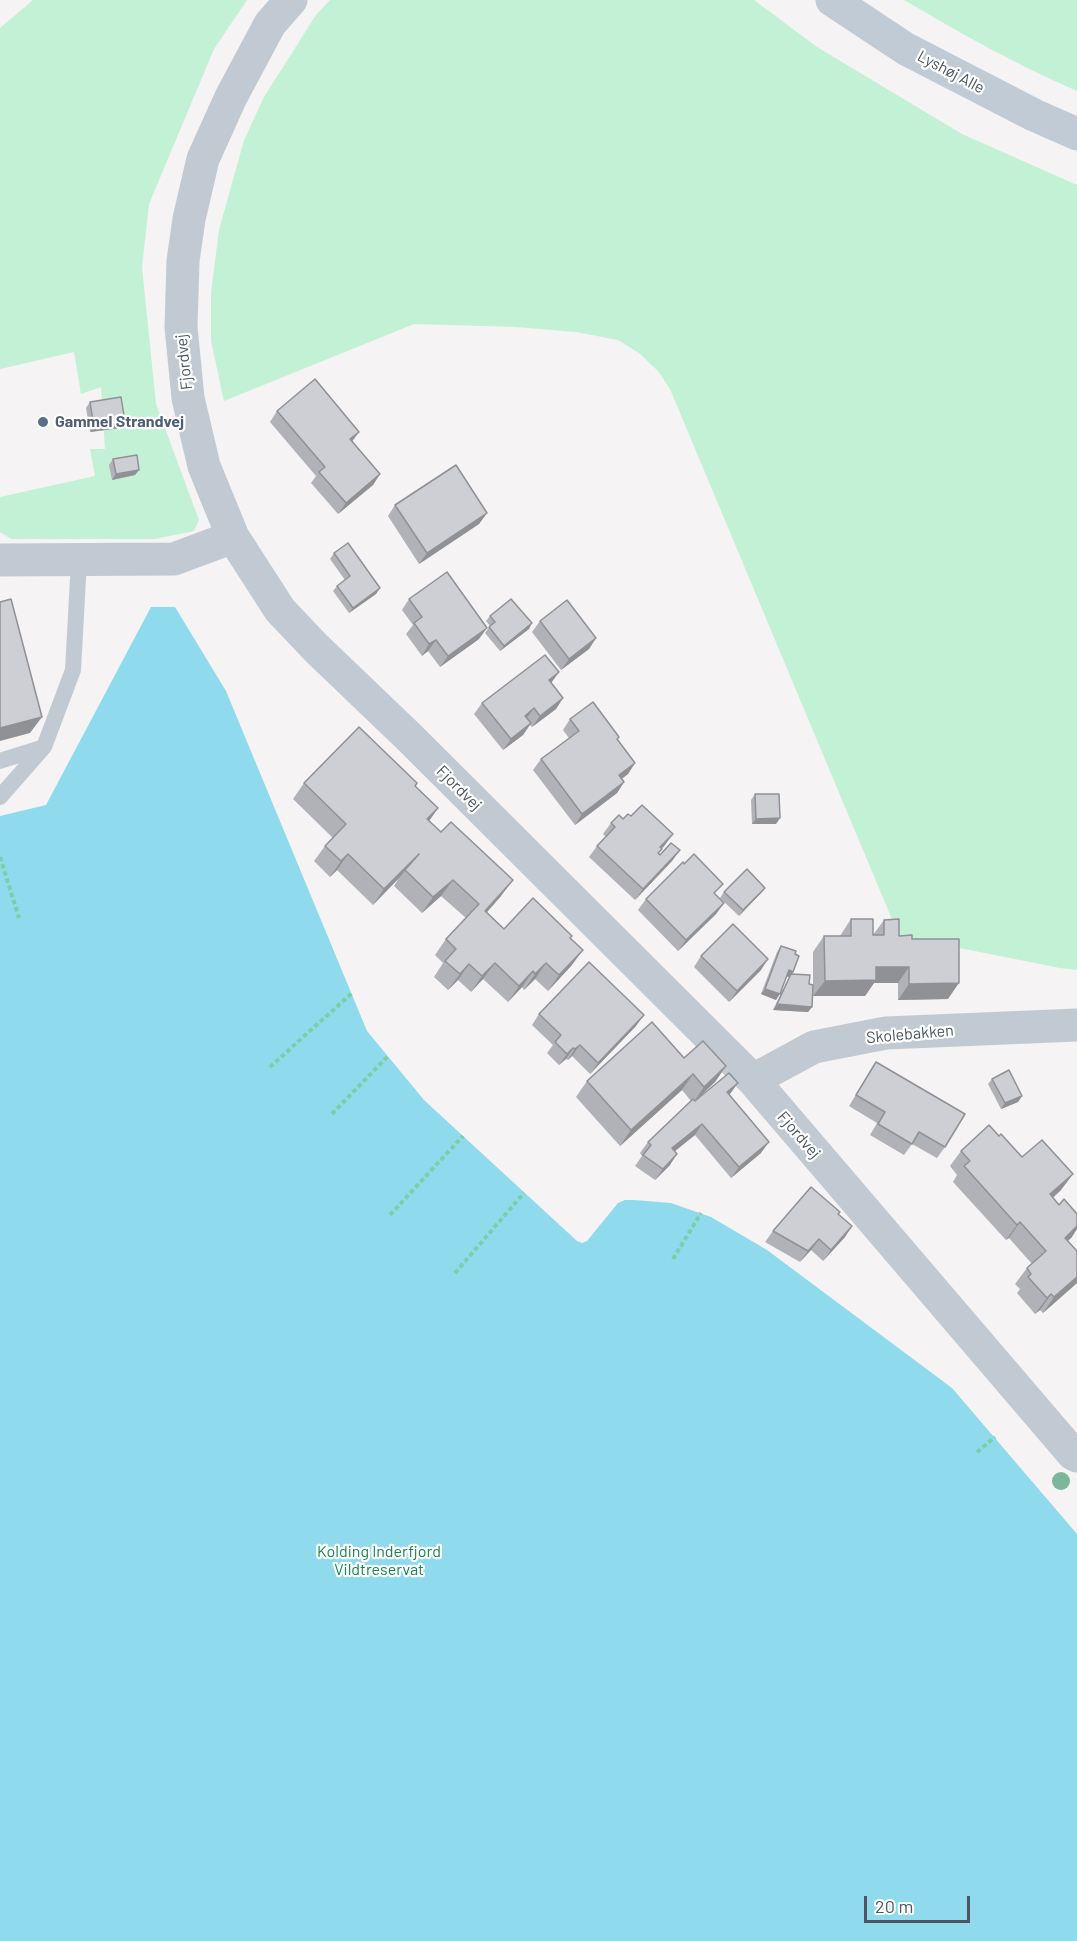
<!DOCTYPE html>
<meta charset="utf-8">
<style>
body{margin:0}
#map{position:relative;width:1077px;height:1941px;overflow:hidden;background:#f5f3f3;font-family:Barlow,sans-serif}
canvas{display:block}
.scale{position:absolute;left:864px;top:1896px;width:106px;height:27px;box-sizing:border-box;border:3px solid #4a5661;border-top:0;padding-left:8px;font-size:18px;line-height:21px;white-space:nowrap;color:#4a5661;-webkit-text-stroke:4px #fff;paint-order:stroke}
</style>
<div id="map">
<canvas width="1077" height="1941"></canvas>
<div class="scale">20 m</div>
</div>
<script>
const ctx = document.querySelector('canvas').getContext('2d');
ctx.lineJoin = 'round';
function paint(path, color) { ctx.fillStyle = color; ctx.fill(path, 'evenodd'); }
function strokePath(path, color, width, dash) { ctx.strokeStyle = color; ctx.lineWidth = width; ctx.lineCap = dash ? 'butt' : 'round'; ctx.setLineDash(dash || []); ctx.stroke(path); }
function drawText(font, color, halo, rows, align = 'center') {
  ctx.font = font + ' Barlow,sans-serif'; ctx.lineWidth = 4.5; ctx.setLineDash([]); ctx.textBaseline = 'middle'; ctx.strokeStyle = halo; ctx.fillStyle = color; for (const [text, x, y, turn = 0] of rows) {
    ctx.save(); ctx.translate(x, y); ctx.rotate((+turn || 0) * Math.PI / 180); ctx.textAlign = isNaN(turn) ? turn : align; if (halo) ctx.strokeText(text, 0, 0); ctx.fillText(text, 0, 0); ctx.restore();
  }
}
paint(new Path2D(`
 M 33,0 L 247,0 L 214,49 L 149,204 L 142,267 L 156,404 L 199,520 L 194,531 L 155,539 L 11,539 L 0,532 L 0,497 L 95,476 L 90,449 L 105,449 L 101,387 L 81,394 L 74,352 L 0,369 L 0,28 Z
 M 330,0 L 754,0 L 817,47 L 962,134 L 1077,185 L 1077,970 L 1060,968 L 899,936 L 670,389 L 658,371 L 639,353 L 618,340 L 576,332 L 516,327 L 414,324 L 224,401 L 211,341 L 211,293 L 219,230 L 244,140 L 264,97 L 316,15 Z
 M 904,0 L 1077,0 L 1077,91 C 1017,65 960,33 904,0 Z`), '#c3f1d5');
paint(new Path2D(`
 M 151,607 L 175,607 L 226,691 L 367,1031 L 424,1100 L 577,1241 L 582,1243 L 587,1241 L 618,1203 L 625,1200 L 634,1200 L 671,1203 L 711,1217 L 767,1250 L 952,1388 L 1077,1534 L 1077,1941 L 0,1941 L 0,816 L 46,805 Z`), '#90daee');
strokePath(new Path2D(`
 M 0,857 L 19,918
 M 270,1067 L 352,993
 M 332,1114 L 388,1056
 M 390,1215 L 463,1136
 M 673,1259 L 701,1213
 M 455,1273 L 524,1193
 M 977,1452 L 995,1437`), '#7ad0a6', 4, [4.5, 3]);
strokePath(new Path2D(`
 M 0,761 L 44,747 L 73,670 L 79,560
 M 0,797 L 43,748`), '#c1cad2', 16);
strokePath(new Path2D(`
 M 291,0 L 270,24 L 231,97 L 203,159 L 189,219 L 183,261 L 181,327 L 188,398 L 204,466 L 233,537 L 280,610 L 316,648 L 410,738 L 753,1080 L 1073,1454 L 1077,1456
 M 0,560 L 174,559 L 233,537
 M 753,1080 L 814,1047 L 886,1033 L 1077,1025`), '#c1cad2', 33);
strokePath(new Path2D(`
 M 832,0 L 906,49 L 1034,115 L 1077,134`), '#c1cbd6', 33);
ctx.fillStyle = '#7bb799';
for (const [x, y] of [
 [1061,1481]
]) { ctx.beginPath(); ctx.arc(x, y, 9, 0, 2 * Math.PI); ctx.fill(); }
paint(new Path2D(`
 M 90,402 L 125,422 L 121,428 L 90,432 L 86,408 Z
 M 277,411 L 352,441 L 380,474 L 373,485 L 338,514 L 311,483 L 316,476 L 270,422 Z
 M 113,459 L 139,470 L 135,475 L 112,480 L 109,465 Z
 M 395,505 L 487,513 L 479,524 L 419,564 L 388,516 Z
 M 334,553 L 380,588 L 376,594 L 349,613 L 333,591 L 337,586 L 345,580 L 330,559 Z
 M 409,599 L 479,639 L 440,667 L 428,651 L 422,656 L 406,634 L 413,625 L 402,610 Z
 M 490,616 L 529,629 L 500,651 L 485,633 L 490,626 L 486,621 Z
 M 540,621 L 596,638 L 589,649 L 561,670 L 532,632 Z
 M 559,672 L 551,683 L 563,698 L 556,709 L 532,727 L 530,725 L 523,735 L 503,750 L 474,714 L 482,703 Z
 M 570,719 L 617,740 L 635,763 L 628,774 L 622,779 L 624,782 L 617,793 L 575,825 L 533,770 L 541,759 L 569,738 L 563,730 Z
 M 304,783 L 415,786 L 438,808 L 429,821 L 501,896 L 487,912 L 504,929 L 570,938 L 583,950 L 571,966 L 548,991 L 535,979 L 524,990 L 522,987 L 508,1002 L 483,979 L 471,992 L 458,980 L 448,990 L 434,977 L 443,963 L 435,955 L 446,939 L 466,918 L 441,896 L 422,913 L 394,886 L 399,878 L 373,905 L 337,870 L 330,877 L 314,861 L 325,846 L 333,838 L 293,799 Z
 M 755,794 L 780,818 L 776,824 L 752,824 L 751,800 Z
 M 623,819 L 665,845 L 659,853 L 660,855 L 680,850 L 672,861 L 635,900 L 589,857 L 597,846 L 606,837 L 603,834 L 611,823 Z
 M 724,892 L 761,893 L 739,916 L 720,898 Z
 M 716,895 L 724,903 L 716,914 L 678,951 L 638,910 L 646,899 Z
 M 851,919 L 873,935 L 884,920 L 899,936 L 912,939 L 948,999 L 898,1000 L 898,983 L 874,983 L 865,996 L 813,996 L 813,986 L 812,1007 L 808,1012 L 773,1010 L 789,977 L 786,976 L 776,1000 L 761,994 L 777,952 L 781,946 L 795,954 L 793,972 L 792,974 L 809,984 L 813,985 L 813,952 L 824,936 L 840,936 Z
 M 701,956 L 761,970 L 729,1002 L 694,967 Z
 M 539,1014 L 636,1026 L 590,1074 L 572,1056 L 568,1060 L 566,1059 L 559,1065 L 547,1053 L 553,1045 L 532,1025 Z
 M 684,1058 L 726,1066 L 715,1082 L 695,1101 L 729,1095 L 761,1153 L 731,1178 L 695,1135 L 675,1151 L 670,1165 L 655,1180 L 635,1166 L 642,1156 L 640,1153 L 648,1142 L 691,1101 L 682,1090 L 620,1146 L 576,1097 L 587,1081 Z
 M 876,1062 L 945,1147 L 937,1158 L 912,1144 L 904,1155 L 870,1135 L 877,1123 L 849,1106 Z
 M 992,1079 L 1022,1096 L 1018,1102 L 1001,1109 L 988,1084 Z
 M 999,1136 L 1061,1190 L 1053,1198 L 1072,1237 L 1068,1241 L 1077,1283 L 1043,1313 L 1040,1310 L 1035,1314 L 1017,1293 L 1020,1289 L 1015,1284 L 1027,1268 L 1032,1264 L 1009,1238 L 1006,1240 L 953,1182 L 957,1175 L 950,1166 L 961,1151 Z
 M 838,1214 L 852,1226 L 845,1237 L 823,1261 L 811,1250 L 800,1262 L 765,1242 L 773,1231 Z`), '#b0b2b7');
paint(new Path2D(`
 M 125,422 L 121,428 L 90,432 L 94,427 Z
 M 359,432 L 351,443 L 350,439 Z
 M 139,470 L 135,475 L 112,480 L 116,474 Z
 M 380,474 L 373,485 L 338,514 L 346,503 Z
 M 487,513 L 479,524 L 419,564 L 427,553 Z
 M 380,588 L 376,594 L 349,613 L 353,608 Z
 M 532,623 L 529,629 L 500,651 L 504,646 Z
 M 487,628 L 479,639 L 440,667 L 448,656 Z
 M 596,638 L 589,649 L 561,670 L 569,659 Z
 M 436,640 L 428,651 L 422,656 L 429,644 Z
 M 559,672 L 551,683 L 549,680 Z
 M 563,698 L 556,709 L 532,727 L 540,716 Z
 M 534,708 L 526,719 L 525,716 Z
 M 42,717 L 30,733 L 0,741 L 0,728 Z
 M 531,723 L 523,735 L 503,750 L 511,739 Z
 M 635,763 L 628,774 L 611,786 L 619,775 Z
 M 624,782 L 617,793 L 575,825 L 582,814 Z
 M 438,808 L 427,824 L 427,819 Z
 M 780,818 L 776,824 L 752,824 L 756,819 Z
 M 673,834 L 665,845 L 652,858 L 660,847 Z
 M 680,850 L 672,861 L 635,900 L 643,889 Z
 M 348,854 L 337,870 L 330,877 L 341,861 Z
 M 419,854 L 399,878 L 373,905 L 384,889 Z
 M 453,880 L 441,896 L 422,913 L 433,897 Z
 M 513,880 L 501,896 L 474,927 L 485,911 Z
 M 765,888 L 761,893 L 739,916 L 743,910 Z
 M 724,903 L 716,914 L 678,951 L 686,940 Z
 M 583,950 L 571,966 L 548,991 L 559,975 Z
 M 768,959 L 761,970 L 729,1002 L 737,991 Z
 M 495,963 L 483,979 L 471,992 L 482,976 Z
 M 546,963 L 535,979 L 524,990 L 535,974 Z
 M 469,964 L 458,980 L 448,990 L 460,974 Z
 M 876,967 L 909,967 L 898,983 L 874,983 L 865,996 L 813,996 L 825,981 Z
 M 789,970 L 793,972 L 790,977 L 791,974 L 789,977 L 785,976 Z
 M 533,971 L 522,987 L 508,1002 L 519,986 Z
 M 959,983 L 948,999 L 898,1000 L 909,984 Z
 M 765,989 L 780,994 L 776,1000 L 761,994 Z
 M 777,1004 L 812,1007 L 808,1012 L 773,1010 Z
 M 644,1015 L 636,1026 L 590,1074 L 598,1063 Z
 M 580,1045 L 572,1056 L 568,1060 L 575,1049 Z
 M 573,1048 L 566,1059 L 559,1065 L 567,1054 Z
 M 726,1066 L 715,1082 L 693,1103 L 704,1087 Z
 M 693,1074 L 682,1090 L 620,1146 L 631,1130 Z
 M 738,1083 L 730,1094 L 719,1103 L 727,1092 Z
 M 1022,1096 L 1018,1102 L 1001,1109 L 1005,1103 Z
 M 702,1124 L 695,1135 L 665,1159 L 672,1148 Z
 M 769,1142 L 761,1153 L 731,1178 L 739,1167 Z
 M 677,1154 L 670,1165 L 655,1180 L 663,1169 Z
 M 1073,1174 L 1061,1190 L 1038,1210 L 1050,1194 Z
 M 1020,1222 L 1009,1238 L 1006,1240 L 1017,1225 Z
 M 852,1226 L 845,1237 L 823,1261 L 831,1250 Z
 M 1077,1226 L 1077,1229 L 1072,1237 L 1054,1253 L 1065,1238 Z
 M 819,1239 L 811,1250 L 800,1262 L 808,1251 Z
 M 1077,1277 L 1077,1283 L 1043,1313 L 1054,1297 Z
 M 1051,1294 L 1040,1310 L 1035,1314 L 1047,1298 Z`), '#909195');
const building = new Path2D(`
 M 315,379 L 359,432 L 350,439 L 380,474 L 346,503 L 319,472 L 325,467 L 277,411 Z
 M 121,397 L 125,422 L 94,427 L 90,402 Z
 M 137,455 L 139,470 L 116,474 L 113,459 Z
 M 456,465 L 487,513 L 427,553 L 395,505 Z
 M 348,543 L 380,588 L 353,608 L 337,586 L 350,576 L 334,553 Z
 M 447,572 L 487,628 L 448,656 L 436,640 L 429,644 L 414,623 L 422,617 L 409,599 Z
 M 11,599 L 42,717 L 0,728 L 0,602 Z
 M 511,599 L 532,623 L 504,646 L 489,627 L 495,622 L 490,616 Z
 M 567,600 L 596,638 L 569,659 L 540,621 Z
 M 545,655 L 559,672 L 549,680 L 563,698 L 540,716 L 534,708 L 525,716 L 531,723 L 511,739 L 482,703 Z
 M 593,702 L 619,737 L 617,739 L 635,763 L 619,775 L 624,782 L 582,814 L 541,759 L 579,731 L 570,719 Z
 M 359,727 L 417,783 L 415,786 L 438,808 L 427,819 L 441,832 L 451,822 L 513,880 L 485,911 L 504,929 L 533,898 L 572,936 L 570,938 L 583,950 L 559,975 L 546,963 L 535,974 L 533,971 L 519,986 L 495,963 L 482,976 L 469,964 L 460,974 L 445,961 L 456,949 L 446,939 L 479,904 L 453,880 L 433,897 L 405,870 L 419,854 L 384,889 L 348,854 L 341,861 L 325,846 L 346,824 L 304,783 Z
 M 755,794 L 779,794 L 780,818 L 756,819 Z
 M 642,805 L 673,834 L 660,847 L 662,849 L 658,853 L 660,855 L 671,843 L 680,850 L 643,889 L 597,846 L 615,827 L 611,823 L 619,815 L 623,819 L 628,814 L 631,816 Z
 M 694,854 L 723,884 L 714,893 L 724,903 L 686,940 L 646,899 L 683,862 L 684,864 Z
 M 747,869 L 765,888 L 743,910 L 724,892 Z
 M 851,919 L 873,919 L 873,935 L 884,935 L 884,920 L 899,919 L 899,936 L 912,935 L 912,939 L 959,939 L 959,983 L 909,984 L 909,967 L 876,967 L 876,980 L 825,981 L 824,936 L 851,936 Z
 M 733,924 L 768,959 L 737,991 L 701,956 Z
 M 781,946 L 796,951 L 795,954 L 799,956 L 793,972 L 789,970 L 780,994 L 765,989 Z
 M 589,962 L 644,1015 L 598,1063 L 580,1045 L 575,1049 L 573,1048 L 567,1054 L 555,1042 L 561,1035 L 539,1014 Z
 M 791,974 L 810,975 L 809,984 L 813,985 L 812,1007 L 777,1004 Z
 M 652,1022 L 684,1058 L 703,1041 L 726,1066 L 704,1087 L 693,1074 L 631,1130 L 587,1081 Z
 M 876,1062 L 965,1114 L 945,1147 L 919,1132 L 912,1144 L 878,1124 L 885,1112 L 856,1095 Z
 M 1009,1070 L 1022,1096 L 1005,1103 L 992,1079 Z
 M 729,1073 L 738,1083 L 727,1092 L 769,1142 L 739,1167 L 702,1124 L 672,1148 L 677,1154 L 663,1169 L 643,1155 L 651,1145 L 648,1142 L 693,1099 L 695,1101 Z
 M 989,1125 L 999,1136 L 1001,1134 L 1022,1157 L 1042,1140 L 1073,1174 L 1050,1194 L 1059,1205 L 1064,1199 L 1077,1214 L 1077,1226 L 1065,1238 L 1077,1251 L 1077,1277 L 1054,1297 L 1051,1294 L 1047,1298 L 1028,1277 L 1031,1274 L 1027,1268 L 1046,1251 L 1020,1222 L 1017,1225 L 964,1166 L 970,1161 L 961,1151 Z
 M 811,1187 L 840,1212 L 838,1214 L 852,1226 L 831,1250 L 819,1239 L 808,1251 L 773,1231 Z`);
paint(building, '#cdcfd5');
strokePath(building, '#909195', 1.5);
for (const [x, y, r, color] of [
 [43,422,6,"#5c6f8a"]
]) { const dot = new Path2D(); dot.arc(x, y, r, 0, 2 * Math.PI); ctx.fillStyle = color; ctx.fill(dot); strokePath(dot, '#fff', 2); }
drawText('16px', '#4a5661', '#fff', [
 ["Lyshøj Alle",951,72,28],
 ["Fjordvej",184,362,-96],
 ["Fjordvej",459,788,45],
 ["Skolebakken",910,1034,-5],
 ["Fjordvej",799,1135,49]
]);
drawText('bold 16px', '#4e5e75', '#fff', [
 ["Gammel Strandvej",55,422]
], 'left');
drawText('16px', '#17864f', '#fff', [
 ["Kolding Inderfjord",379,1552],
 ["Vildtreservat",379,1570]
]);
</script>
